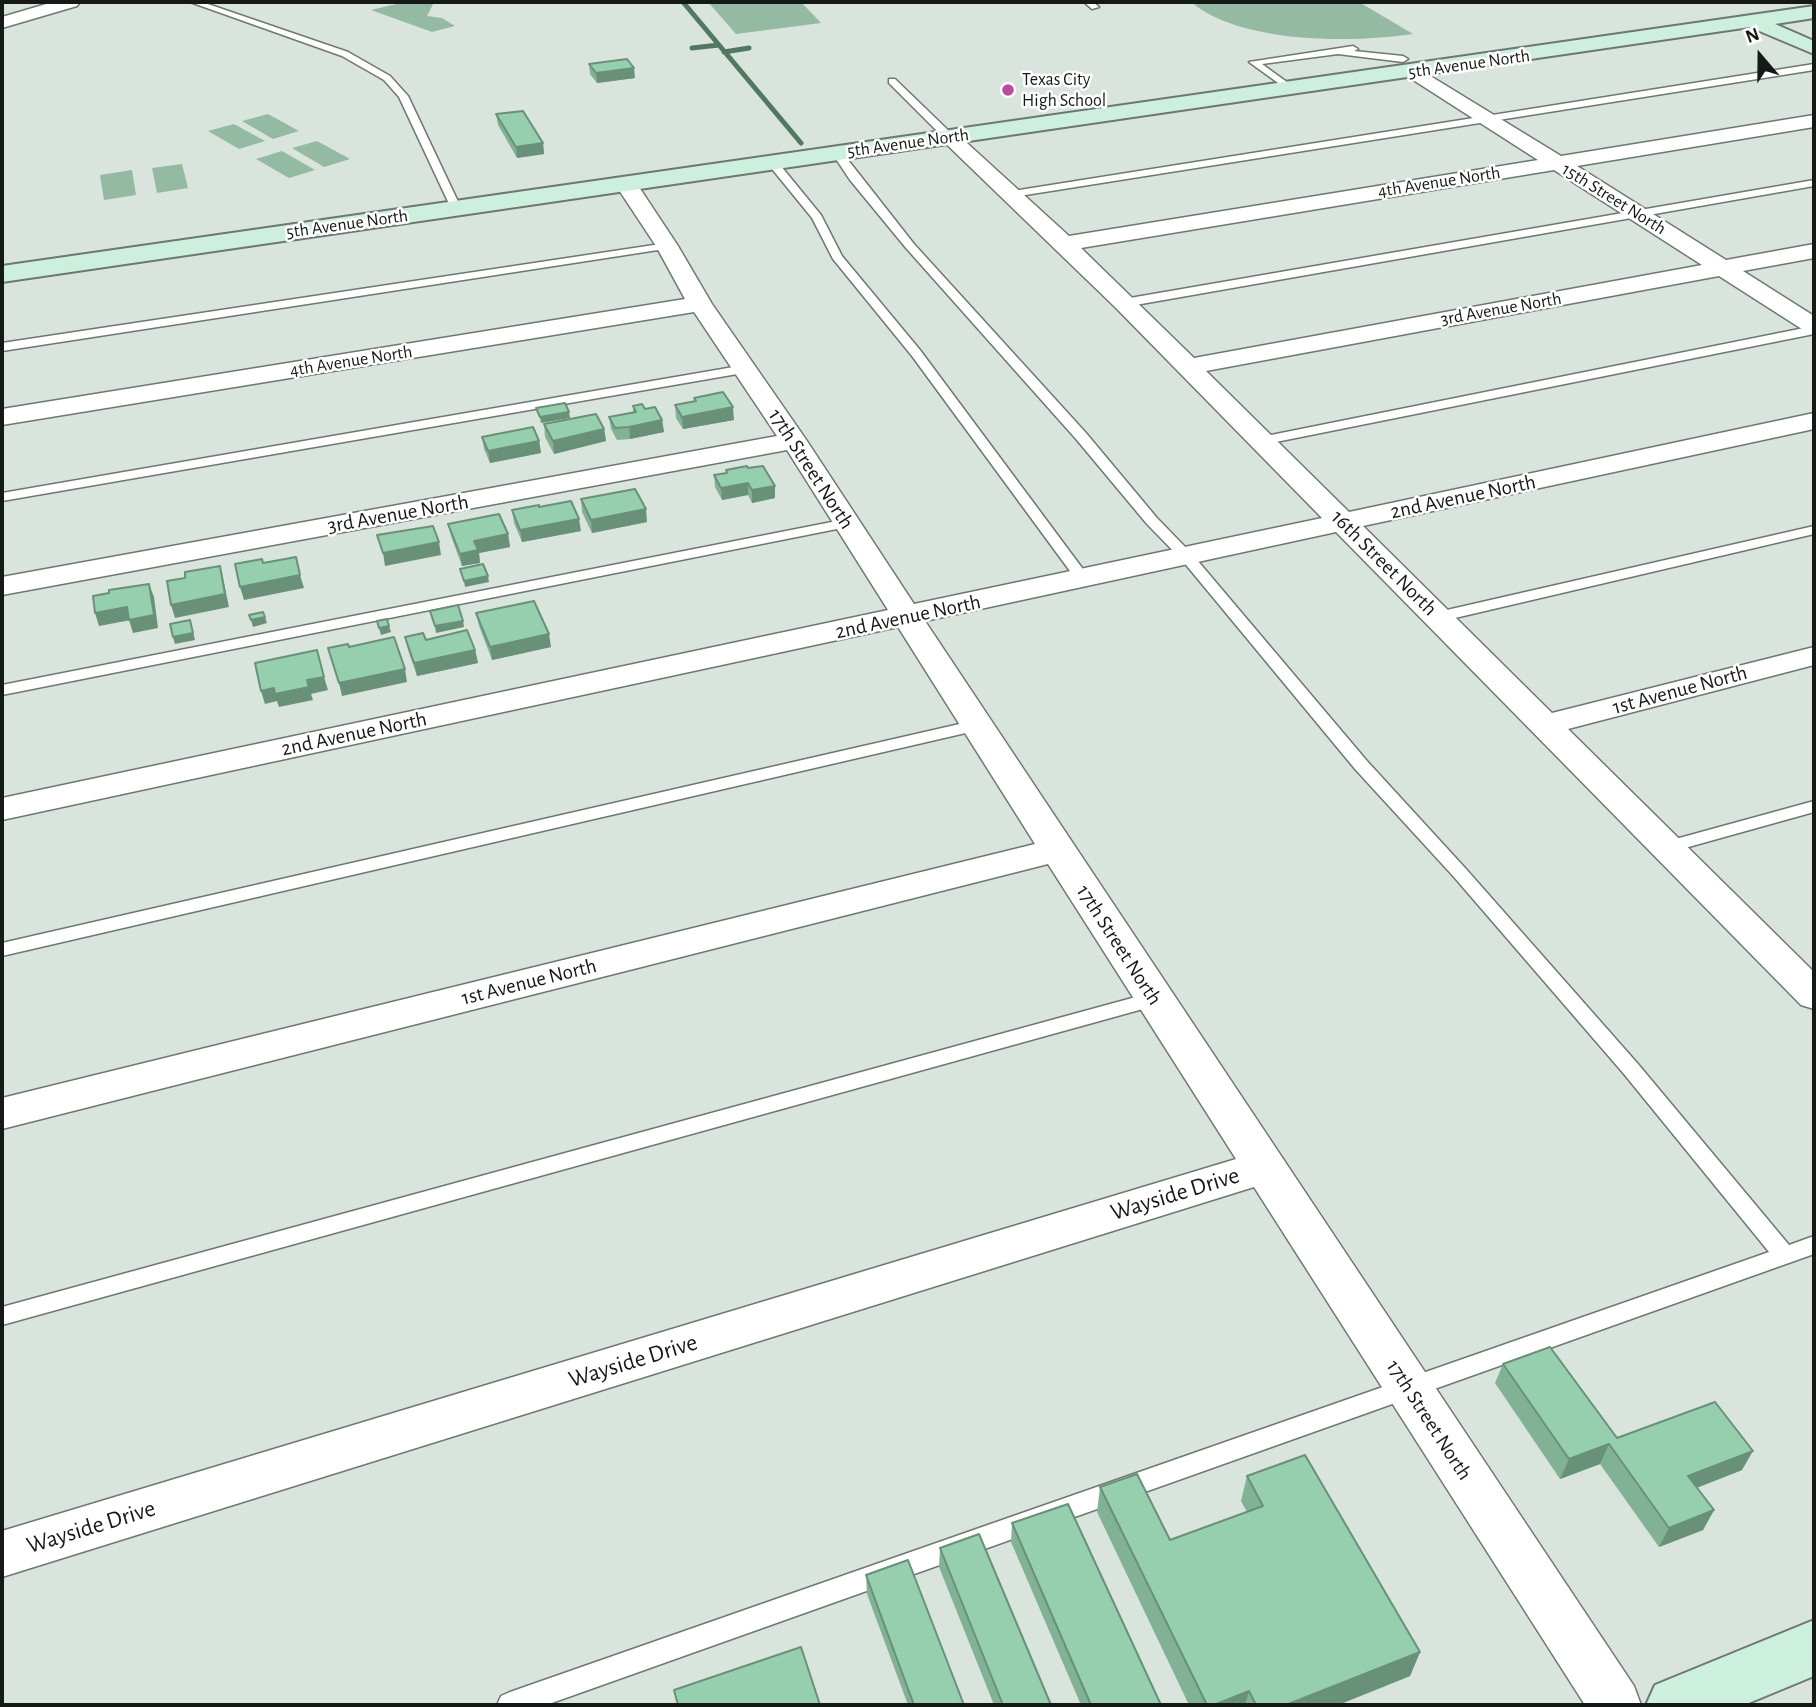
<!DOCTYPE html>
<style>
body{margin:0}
#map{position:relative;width:1816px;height:1707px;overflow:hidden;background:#d9e4dd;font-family:"Alegreya Sans",sans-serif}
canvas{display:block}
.frame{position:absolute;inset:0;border:4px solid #161a17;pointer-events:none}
.north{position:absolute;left:1725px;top:21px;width:70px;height:70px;-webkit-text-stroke:5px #fff;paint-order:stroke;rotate:340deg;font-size:19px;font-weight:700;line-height:28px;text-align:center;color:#161a17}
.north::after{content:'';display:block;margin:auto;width:24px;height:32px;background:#161a17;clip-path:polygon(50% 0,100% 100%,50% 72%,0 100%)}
</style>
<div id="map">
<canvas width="1816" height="1707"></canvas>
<div class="frame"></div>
<div class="north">N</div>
</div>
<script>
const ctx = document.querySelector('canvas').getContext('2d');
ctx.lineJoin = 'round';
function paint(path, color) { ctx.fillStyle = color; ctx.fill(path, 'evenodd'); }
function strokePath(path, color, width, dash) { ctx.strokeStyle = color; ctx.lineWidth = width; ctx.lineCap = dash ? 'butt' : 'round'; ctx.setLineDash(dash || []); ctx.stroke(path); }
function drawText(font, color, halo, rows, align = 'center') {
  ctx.font = font + ' "Alegreya Sans",sans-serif'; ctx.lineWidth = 5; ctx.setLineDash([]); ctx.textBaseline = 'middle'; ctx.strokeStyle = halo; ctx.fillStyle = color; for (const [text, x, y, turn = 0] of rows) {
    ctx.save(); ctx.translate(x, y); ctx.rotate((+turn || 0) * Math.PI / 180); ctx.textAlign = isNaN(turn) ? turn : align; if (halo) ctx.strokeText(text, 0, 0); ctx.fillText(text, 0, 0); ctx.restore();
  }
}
paint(new Path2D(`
 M 405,2 L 434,2 L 427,16 L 442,18 L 455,26 L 432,32 L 371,10 Z
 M 708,2 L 801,2 L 821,23 L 736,34 Z
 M 1191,2 L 1359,2 L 1413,34 C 1351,43 1241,44 1191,2 Z
 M 268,114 L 299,131 L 273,139 L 242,121 Z
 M 234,124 L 265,141 L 239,149 L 208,131 Z
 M 317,141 L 350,159 L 324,167 L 292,148 Z
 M 282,151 L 315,170 L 289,178 L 256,159 Z
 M 182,164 L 188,188 L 157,193 L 152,168 Z
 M 132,170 L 136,195 L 104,200 L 100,175 Z`), '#94baa3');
strokePath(new Path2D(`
 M 683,2 L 801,143
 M 692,48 L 719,45
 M 724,52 L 749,48`), '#517961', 5);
const lane = new Path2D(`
 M 190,2 L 202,2 L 348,52 L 390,76 L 408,96 L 461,208 L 460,210 L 451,208 L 399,97 L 384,80 L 342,56 Z
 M 1084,2 L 1093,2 L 1099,7 L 1092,9 Z
 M 1353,46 L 1358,49 L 1354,51 L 1403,56 L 1408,59 L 1403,62 L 1338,54 L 1262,64 L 1295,88 L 1295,92 L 1292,93 L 1249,62 Z
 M 1814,64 L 1814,70 L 1013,197 L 1008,194 L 1013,191 Z
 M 889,79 L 895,79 L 953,135 L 953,139 L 945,139 L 889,83 Z
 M 833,151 L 841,151 L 914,244 L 1086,433 L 1157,518 L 1192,554 L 1367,761 L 1466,869 L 1638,1064 L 1789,1245 L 1814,1236 L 1814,1254 L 546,1705 L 497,1705 L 501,1696 L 510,1692 L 1769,1252 L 1624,1074 L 1454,877 L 1355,769 L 1182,560 L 1147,524 L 1076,439 L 906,248 L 850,180 L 832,153 Z
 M 768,160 L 776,160 L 821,215 L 842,256 L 920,350 L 1088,576 L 1090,579 L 1088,582 L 1078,582 L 912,356 L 833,259 L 812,218 L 768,164 Z
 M 1814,180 L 1814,186 L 1124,307 L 1118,303 L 1124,299 Z
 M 667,243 L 673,246 L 671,248 L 2,351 L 2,343 Z
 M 1814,326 L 1814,334 L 1261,445 L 1254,441 L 1261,437 Z
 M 745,365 L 751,369 L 749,372 L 2,501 L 2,493 Z
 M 847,519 L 854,523 L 852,526 L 2,695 L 2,685 Z
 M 1814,526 L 1814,534 L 1438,622 L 1430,617 L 1438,612 Z
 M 977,720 L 983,721 L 985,725 L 983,729 L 2,956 L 2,943 Z
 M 1814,801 L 1814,812 L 1667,853 L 1658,847 L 1661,843 Z
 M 1154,992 L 1161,994 L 1163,999 L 1161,1004 L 2,1325 L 2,1307 Z`);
const street = new Path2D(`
 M 53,2 L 80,2 L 77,6 L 2,28 L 2,17 Z
 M 1414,66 L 1561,156 L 1814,115 L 1814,127 L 1577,166 L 1726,260 L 1814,244 L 1814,258 L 1743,271 L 1814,316 L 1814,333 L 1805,331 L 1719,276 L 1206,371 L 1349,512 L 1814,413 L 1814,429 L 1363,526 L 1552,713 L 1814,647 L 1814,665 L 1568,729 L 1814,972 L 1814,1009 L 1801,1005 L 1336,532 L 925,621 L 1634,1686 L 1641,1705 L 1585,1705 L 1254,1187 L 2,1577 L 2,1531 L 1236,1159 L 1048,864 L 2,1129 L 2,1098 L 1035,844 L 898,627 L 2,820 L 2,798 L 888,610 L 787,450 L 2,595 L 2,577 L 777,436 L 694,312 L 2,425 L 2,409 L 685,299 L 656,246 L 615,184 L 618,179 L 634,179 L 637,184 L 678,246 L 712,304 L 807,441 L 914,604 L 1322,518 L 1116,308 L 939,137 L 942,133 L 956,133 L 1069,236 L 1538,160 L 1407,76 L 1405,72 ZM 1554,170 L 1702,265 L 1194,358 L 1081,248 Z`);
const secondary = new Path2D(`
 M 1814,6 L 1814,18 L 1775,24 L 1814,41 L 1814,54 L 1750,27 L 2,282 L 2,266 Z
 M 1814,1620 L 1814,1676 L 1744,1705 L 1646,1705 L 1655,1685 Z`);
strokePath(lane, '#6e7872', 3);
strokePath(street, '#6e7872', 3);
strokePath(secondary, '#6e7872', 4);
paint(lane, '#fff');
paint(street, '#fff');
paint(secondary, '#cdefdd');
paint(new Path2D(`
 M 589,64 L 635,78 L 597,83 L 590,74 Z
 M 496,114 L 543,143 L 544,154 L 517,158 L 498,125 Z
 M 694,398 L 734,420 L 683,429 L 676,418 L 675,405 L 694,402 Z
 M 633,406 L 645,409 L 662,420 L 664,432 L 630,439 L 617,440 L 611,429 L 609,417 L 633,412 Z
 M 544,424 L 604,429 L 606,441 L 554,454 L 545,437 Z
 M 482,437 L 539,441 L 541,453 L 490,463 L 484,449 Z
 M 748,468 L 775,486 L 775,498 L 752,503 L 748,495 L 722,500 L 715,487 L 714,475 L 726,473 L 726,470 Z
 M 581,499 L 647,522 L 592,533 L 582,512 Z
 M 539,507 L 581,531 L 522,542 L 514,523 L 512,510 Z
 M 448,524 L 508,534 L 510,547 L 479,553 L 480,563 L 462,566 L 451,536 Z
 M 476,613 L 551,647 L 492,660 L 479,626 Z
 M 405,637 L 426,640 L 475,650 L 478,663 L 417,676 L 408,650 Z
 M 1503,1364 L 1617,1438 L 1742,1470 L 1697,1488 L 1714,1510 L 1703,1530 L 1659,1547 L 1600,1464 L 1560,1479 L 1495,1383 Z
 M 1247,1476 L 1420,1652 L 1410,1676 L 1338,1705 L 1189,1705 L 1097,1512 L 1100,1487 L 1170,1540 L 1247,1512 L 1241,1501 Z
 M 1012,1523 L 1161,1705 L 1081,1705 L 1011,1542 Z
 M 940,1548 L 1051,1705 L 994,1705 L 939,1567 Z
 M 866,1575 L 964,1705 L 908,1705 L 867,1594 Z`), '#81b295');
paint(new Path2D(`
 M 634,68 L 635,78 L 597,83 L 596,73 Z
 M 543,143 L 544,154 L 517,158 L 516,147 Z
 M 733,407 L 734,420 L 683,429 L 682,417 Z
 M 569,412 L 570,418 L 541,423 L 540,417 Z
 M 662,420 L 664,432 L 630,439 L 629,427 Z
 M 604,429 L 606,441 L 554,454 L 553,441 Z
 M 539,441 L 541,453 L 490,463 L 488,451 Z
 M 748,483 L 748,495 L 722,500 L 721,488 Z
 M 775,486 L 775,498 L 752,503 L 752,490 Z
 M 646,509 L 647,522 L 592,533 L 591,520 Z
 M 579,519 L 581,531 L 522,542 L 520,530 Z
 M 508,534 L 510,547 L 479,553 L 480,563 L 462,566 L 460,554 L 474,541 Z
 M 439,542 L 441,555 L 385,566 L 383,553 Z
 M 220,566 L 223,578 L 229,607 L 175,618 L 171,605 Z
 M 300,575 L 304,588 L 244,600 L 240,587 Z
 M 488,576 L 489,582 L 465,587 L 464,581 Z
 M 149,584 L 154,597 L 158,628 L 133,633 L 129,620 Z
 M 127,607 L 131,620 L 99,626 L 95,613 Z
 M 265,617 L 267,623 L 253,627 L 251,620 Z
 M 190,620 L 195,640 L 175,644 L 173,637 Z
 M 463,621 L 464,627 L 436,633 L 435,626 Z
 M 389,626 L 391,632 L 381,635 L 379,628 Z
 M 549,634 L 551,647 L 492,660 L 490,647 Z
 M 475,650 L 478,663 L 417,676 L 414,663 Z
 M 405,669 L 407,682 L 342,696 L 339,683 Z
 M 324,677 L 328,690 L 311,694 L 313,700 L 279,707 L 277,701 L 265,704 L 261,691 Z
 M 1609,1444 L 1600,1464 L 1560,1479 L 1569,1459 Z
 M 1753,1451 L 1742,1470 L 1678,1495 L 1688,1476 Z
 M 1714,1510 L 1703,1530 L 1659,1547 L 1669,1528 Z
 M 1420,1652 L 1410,1676 L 1338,1705 L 1286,1705 Z
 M 1249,1691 L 1245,1705 L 1214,1705 Z`), '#699179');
const building = new Path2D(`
 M 627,59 L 634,68 L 596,73 L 589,64 Z
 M 523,111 L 543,143 L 516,147 L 496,114 Z
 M 723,392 L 733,407 L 682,417 L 675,405 L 696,401 L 694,398 Z
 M 565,403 L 569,412 L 540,417 L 536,408 Z
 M 642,404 L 645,409 L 655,407 L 662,420 L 629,427 L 615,428 L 609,417 L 636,412 L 633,406 Z
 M 596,414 L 604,429 L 553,441 L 544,424 Z
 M 533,427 L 539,441 L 488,451 L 482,437 Z
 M 747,466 L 748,468 L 763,466 L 775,486 L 752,490 L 748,483 L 721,488 L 714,475 L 727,473 L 726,470 Z
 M 635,489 L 646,509 L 591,520 L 581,499 Z
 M 571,501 L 579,519 L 520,530 L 512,510 L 539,505 L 539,507 Z
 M 499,514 L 508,534 L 474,541 L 478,550 L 460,554 L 448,524 Z
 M 433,526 L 439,542 L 383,553 L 377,535 Z
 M 296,557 L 300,575 L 240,587 L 235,564 L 262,559 L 263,563 Z
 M 483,564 L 488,576 L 464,581 L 460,569 Z
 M 220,566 L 225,594 L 171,605 L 167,581 L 185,578 L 185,572 Z
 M 149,584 L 154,615 L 129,620 L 127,607 L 95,613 L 93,596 L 109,593 L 109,590 Z
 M 534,601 L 549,634 L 490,647 L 476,613 Z
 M 458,605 L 463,621 L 435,626 L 430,611 Z
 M 263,612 L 265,617 L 251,620 L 249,615 Z
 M 387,619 L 389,626 L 379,628 L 377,621 Z
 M 190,620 L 193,633 L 173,637 L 170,624 Z
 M 467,630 L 475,650 L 414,663 L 405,637 L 423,633 L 426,640 Z
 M 394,637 L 405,669 L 339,683 L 328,648 L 348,644 L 349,647 Z
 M 317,650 L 324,677 L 307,680 L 309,687 L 275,694 L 274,688 L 261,691 L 255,663 Z
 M 1550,1347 L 1617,1438 L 1715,1402 L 1753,1451 L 1688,1476 L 1714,1510 L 1669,1528 L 1609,1444 L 1569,1459 L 1503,1364 Z
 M 1305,1455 L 1420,1652 L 1286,1705 L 1256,1705 L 1249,1691 L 1214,1705 L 1207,1705 L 1100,1487 L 1137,1474 L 1170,1540 L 1263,1506 L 1247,1476 Z
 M 1068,1504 L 1161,1705 L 1091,1705 L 1012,1523 Z
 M 979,1534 L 1051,1705 L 1003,1705 L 940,1548 Z
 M 908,1560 L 964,1705 L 914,1705 L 866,1575 Z
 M 801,1647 L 820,1705 L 678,1705 L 674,1690 Z`);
paint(building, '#96cfad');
strokePath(building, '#699179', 2);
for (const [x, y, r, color] of [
 [1008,90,7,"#bd49a2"]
]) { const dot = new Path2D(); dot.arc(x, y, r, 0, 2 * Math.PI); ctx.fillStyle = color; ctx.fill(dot); strokePath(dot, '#fff', 2.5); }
drawText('18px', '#161a17', '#fff', [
 ["5th Avenue North",1469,64,-8],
 ["5th Avenue North",908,143,-8],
 ["4th Avenue North",1439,182,-9],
 ["15th Street North",1614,199,32],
 ["5th Avenue North",347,224,-8],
 ["3rd Avenue North",1501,309,-10],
 ["4th Avenue North",351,361,-9]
]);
drawText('18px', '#161a17', '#fff', [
 ["Texas City",1022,80],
 ["High School",1022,101]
], 'left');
drawText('21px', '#161a17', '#fff', [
 ["17th Street North",811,469,57],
 ["2nd Avenue North",1463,497,-12],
 ["3rd Avenue North",398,514,-10],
 ["16th Street North",1384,563,45],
 ["2nd Avenue North",908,617,-12],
 ["1st Avenue North",1680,690,-15],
 ["2nd Avenue North",354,734,-12],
 ["17th Street North",1119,945,57],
 ["1st Avenue North",529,982,-14],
 ["17th Street North",1429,1420,57]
]);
drawText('24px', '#161a17', '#fff', [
 ["Wayside Drive",1175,1194,-17],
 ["Wayside Drive",633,1361,-17],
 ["Wayside Drive",91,1527,-17]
]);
</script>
